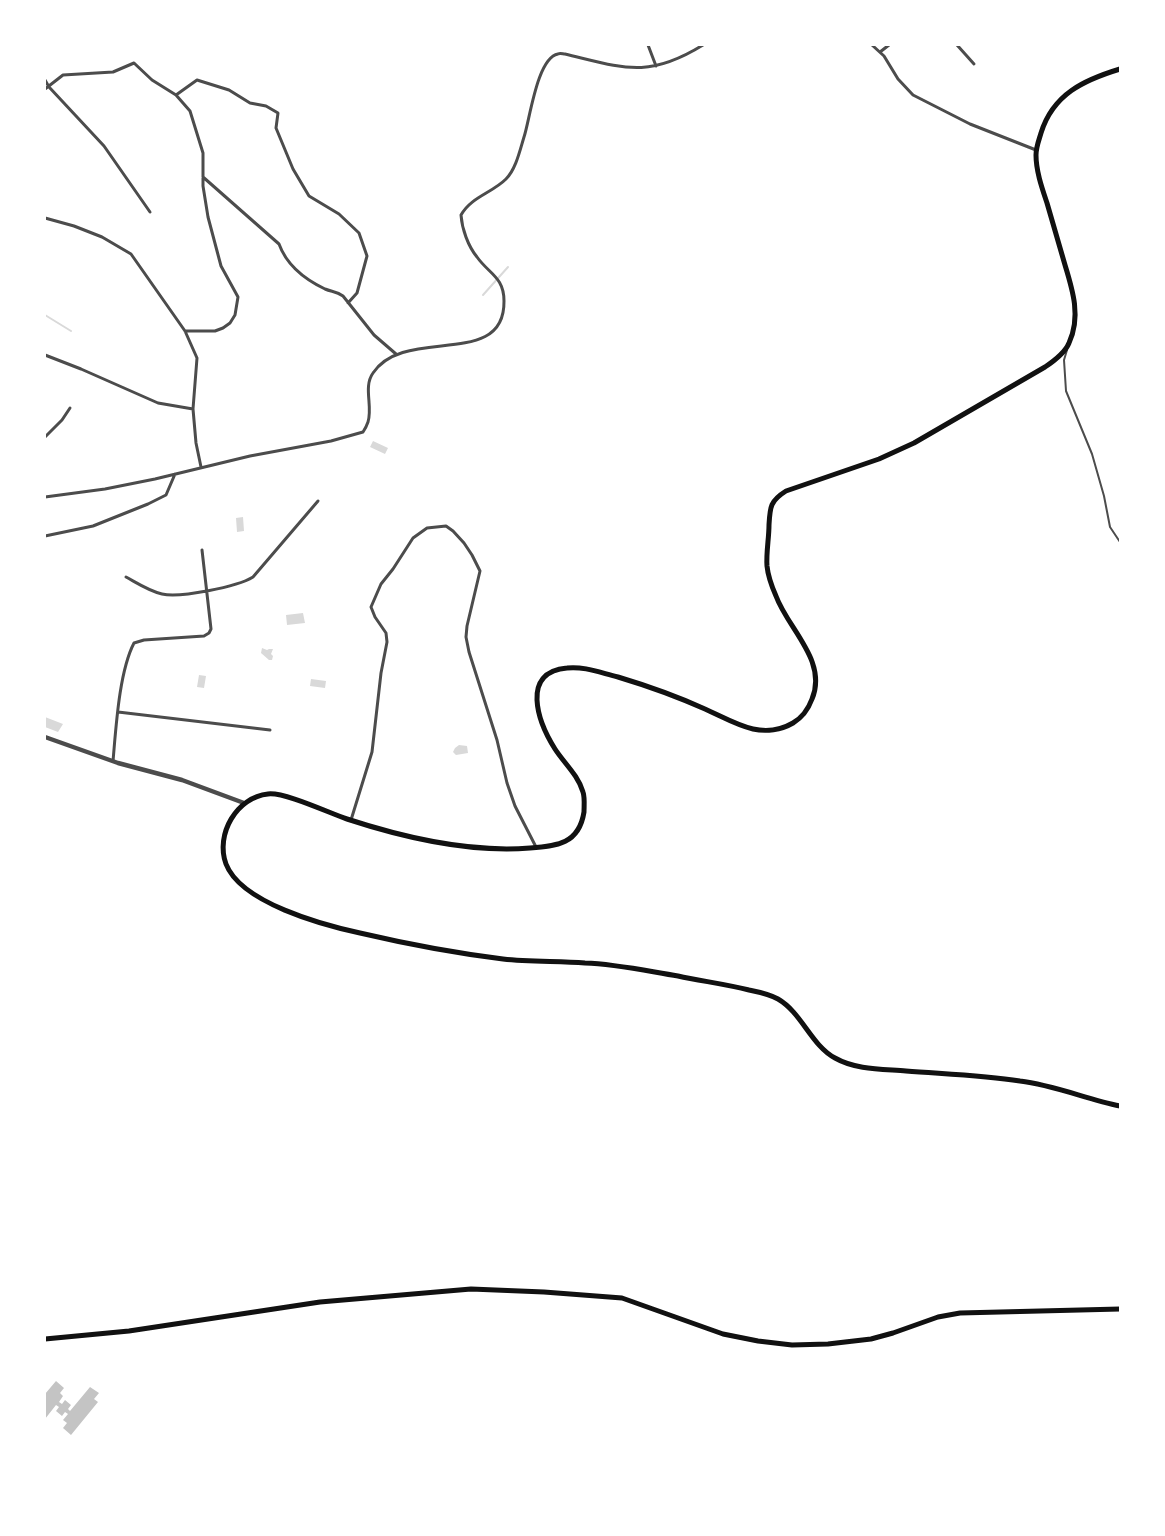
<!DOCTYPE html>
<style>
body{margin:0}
#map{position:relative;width:1165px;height:1536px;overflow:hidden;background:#fff;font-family:"Sofia Sans Condensed",sans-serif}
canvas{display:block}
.frame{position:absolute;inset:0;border:46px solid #fff;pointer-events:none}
</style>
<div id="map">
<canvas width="1165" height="1536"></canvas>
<div class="frame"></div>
</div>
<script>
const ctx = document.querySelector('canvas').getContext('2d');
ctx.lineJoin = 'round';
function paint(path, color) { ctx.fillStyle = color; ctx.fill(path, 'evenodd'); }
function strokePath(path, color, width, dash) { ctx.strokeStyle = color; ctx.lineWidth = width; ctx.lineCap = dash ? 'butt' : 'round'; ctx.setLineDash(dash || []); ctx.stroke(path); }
paint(new Path2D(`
 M 373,441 L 388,448 L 385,454 L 370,447 Z
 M 243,517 L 244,531 L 237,532 L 236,518 Z
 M 303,613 L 305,623 L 287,625 L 286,615 Z
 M 262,648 L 267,650 L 269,649 L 273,649 L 271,654 L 273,656 L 272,660 L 269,660 L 261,653 Z
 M 199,675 L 206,676 L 204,688 L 197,687 Z
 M 311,679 L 326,681 L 325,688 L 310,686 Z
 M 45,717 L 63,724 L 58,732 L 45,727 Z
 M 459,745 L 467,746 L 468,753 L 456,755 L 453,752 L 455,748 Z`), '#d9d9d9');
strokePath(new Path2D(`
 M 483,295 L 508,267
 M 45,315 L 71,331`), '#d9d9d9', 2);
paint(new Path2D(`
 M 56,1381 L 64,1388 L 60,1393 L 63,1396 L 59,1402 L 62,1404 L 65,1400 L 71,1405 L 68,1409 L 70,1411 L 90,1387 L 99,1393 L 94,1399 L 98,1402 L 71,1435 L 63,1428 L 67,1423 L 63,1420 L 68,1414 L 65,1412 L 62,1416 L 56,1411 L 59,1407 L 56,1405 L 45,1419 L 45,1394 Z`), '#c4c4c4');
strokePath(new Path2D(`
 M 1067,350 L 1064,360 L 1066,391 L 1092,454 L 1104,496 L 1110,527 L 1120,542`), '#4c4c4c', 2);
strokePath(new Path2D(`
 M 648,45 L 656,66
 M 872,45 L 884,56 L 898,79 L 913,95 L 970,124 L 1036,150
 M 957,45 L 974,64
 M 880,52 L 889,45
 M 45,80 L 49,87 L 104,146 L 150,212
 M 45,89 L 63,75 L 113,72 L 134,63 L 152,80 L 176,95 L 190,111 L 203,153 L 203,186 L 208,217 L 221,266 L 238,297 L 235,315 L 230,323 L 223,328 L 215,331 L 185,331
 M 176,95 L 197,80 L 229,90 L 250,103 L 266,106 L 278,113 L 276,128 L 293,169 L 309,196 L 339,214 L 359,233 L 367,256 L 357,293 L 348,303
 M 203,177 L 279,244 C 287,266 304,279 325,289 C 332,292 336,291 343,296 L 374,335 L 396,354
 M 45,218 L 74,226 L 102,237 L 131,254 L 185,331 L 197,358 L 193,409 L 196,443 L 201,467
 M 45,355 L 81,369 L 158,403 L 193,409
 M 45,437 L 62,420 L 70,408
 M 45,497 L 105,489 L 155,479 L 250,456 L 331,441 L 363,432 C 365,429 367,425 368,422 C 373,406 363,387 373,373 C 405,325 505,370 504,301 C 504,277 489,274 477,257 C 468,246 462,229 461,215 C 471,197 492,193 506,179 C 516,169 520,150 524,137 C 530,119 537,58 558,54 C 560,53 563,54 565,54 C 624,68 648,79 703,45
 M 45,536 L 93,526 L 148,504 L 166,495 L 175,474
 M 126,577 C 137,583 149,591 162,594 C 180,598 237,587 253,577 L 318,501
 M 118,712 L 270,730
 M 113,761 C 116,728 119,672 134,643 L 144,640 L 204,636 L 209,633 L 211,629 L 202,550
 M 351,820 L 372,752 L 381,673 L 387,642 L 386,633 L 375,617 L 371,607 L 381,584 L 393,569 L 413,538 L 427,528 L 446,526 L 453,531 L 464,543 L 472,555 L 480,571 L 467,626 L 466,637 L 469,652 L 497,740 L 507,783 L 515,806 L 536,847`), '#4c4c4c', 3);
strokePath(new Path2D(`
 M 45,737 L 118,763 L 182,780 L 244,803`), '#4c4c4c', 4.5);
strokePath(new Path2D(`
 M 1120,69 C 1084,80 1053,94 1041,133 C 1039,140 1036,147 1036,155 C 1036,171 1042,188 1047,203 C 1053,224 1059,245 1065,265 C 1073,291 1081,317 1069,343 C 1065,353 1054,361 1045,367 L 914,443 L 879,459 L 786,491 C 770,501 770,507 769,525 C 769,538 766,553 767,566 C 768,576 772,587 776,596 C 788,629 828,661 812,699 C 808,710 803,717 793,723 C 781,730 766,732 753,729 C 736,725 721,716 705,709 C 676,696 648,686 618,677 C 601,673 584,666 567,668 C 520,672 538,722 555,749 C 564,763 578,775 583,792 C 585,798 584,806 584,812 C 579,844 557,846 530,848 C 469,853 405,838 347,819 C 329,813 285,792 268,794 C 237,797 215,834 226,864 C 241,903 323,925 360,933 C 407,944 455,953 503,959 C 530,962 558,961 585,963 C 616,964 647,971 678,976 C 701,981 725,984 749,990 C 759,992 769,994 778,999 C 802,1013 811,1045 835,1058 C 856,1070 883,1069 906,1071 C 944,1074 982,1075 1020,1081 C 1054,1085 1086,1099 1120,1106
 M 45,1339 L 129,1331 L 320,1302 L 471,1289 L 544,1292 L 622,1298 L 723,1334 L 758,1341 L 792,1345 L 828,1344 L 871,1339 L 893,1333 L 938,1317 L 960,1313 L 1120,1309`), '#111', 5);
</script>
